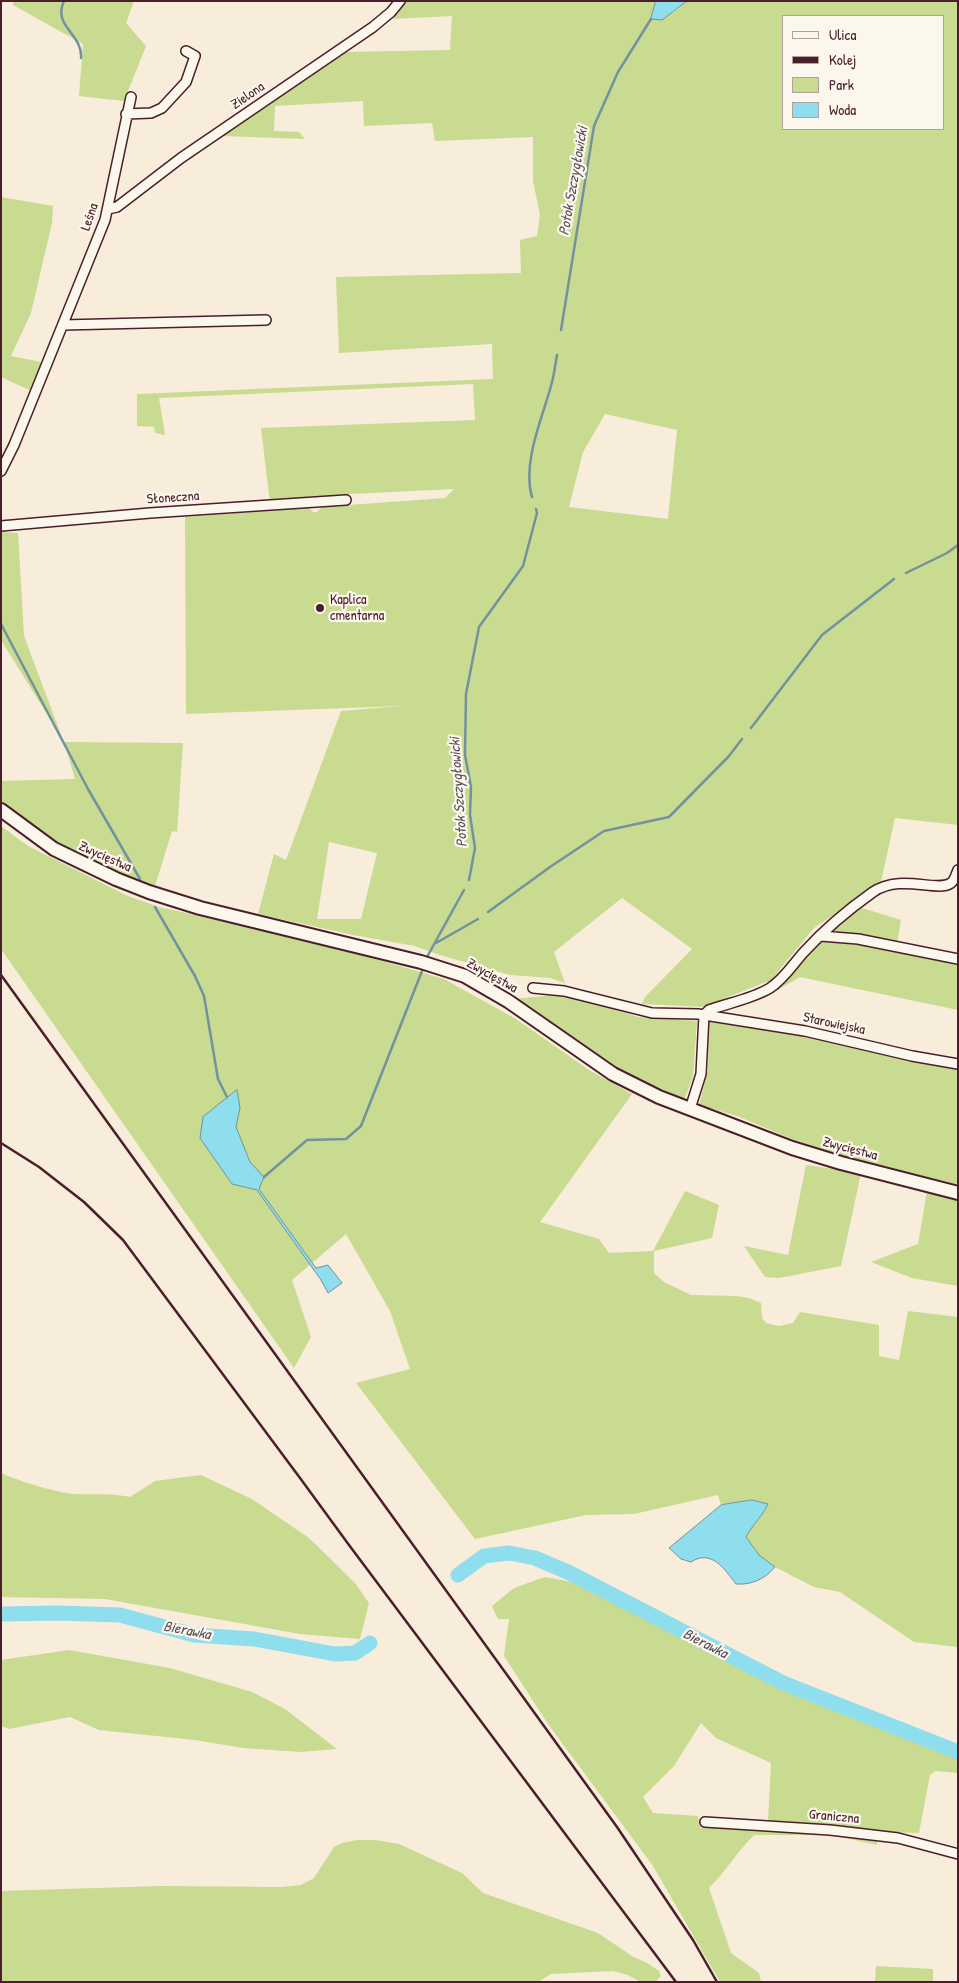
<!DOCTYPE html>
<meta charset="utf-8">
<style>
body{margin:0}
#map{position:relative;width:959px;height:1983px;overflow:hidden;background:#f8ecdb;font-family:"Patrick Hand",sans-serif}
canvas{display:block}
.frame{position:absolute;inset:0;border:2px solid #4a1f2b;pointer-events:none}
.legend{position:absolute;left:782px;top:15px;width:162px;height:115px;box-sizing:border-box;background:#fbf7ec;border:1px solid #b4a19f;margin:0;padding:6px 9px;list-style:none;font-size:15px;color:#4a1f2b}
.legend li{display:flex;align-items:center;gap:10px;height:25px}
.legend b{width:25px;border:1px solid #b4a19f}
</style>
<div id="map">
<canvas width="959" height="1983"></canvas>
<div class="frame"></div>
<ul class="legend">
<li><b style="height:6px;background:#fbf7ec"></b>Ulica</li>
<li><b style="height:6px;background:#4a1f2b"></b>Kolej</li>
<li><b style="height:14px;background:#c8db90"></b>Park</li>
<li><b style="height:14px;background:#8fdeed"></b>Woda</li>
</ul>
</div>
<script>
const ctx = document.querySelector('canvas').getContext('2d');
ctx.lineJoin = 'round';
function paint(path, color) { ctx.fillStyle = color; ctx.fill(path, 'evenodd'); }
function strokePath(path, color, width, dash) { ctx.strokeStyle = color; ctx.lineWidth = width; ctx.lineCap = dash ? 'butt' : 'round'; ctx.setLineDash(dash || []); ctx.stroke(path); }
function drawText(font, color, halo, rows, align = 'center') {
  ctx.font = font + ' "Patrick Hand",sans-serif'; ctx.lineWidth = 4.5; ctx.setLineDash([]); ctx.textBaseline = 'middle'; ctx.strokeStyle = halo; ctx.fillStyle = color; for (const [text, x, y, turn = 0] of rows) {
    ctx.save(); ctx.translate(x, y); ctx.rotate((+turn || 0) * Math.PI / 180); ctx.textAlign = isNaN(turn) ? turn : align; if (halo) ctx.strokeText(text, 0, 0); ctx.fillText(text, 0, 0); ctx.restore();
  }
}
paint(new Path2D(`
 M 13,1 L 134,1 L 126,23 L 146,46 L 124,101 L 79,96 L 83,44 L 13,5 Z
 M 403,1 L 656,1 L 652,19 L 674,12 L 687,1 L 958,1 L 958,825 L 895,818 L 881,882 L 814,928 L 771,980 L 703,1007 L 642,1004 L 645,997 L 692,949 L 622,898 L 554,952 L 565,983 L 550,978 L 510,975 L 440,955 L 415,946 L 353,935 L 258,914 L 274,854 L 286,860 L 341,711 L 401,706 L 186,714 L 185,517 L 309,508 L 313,512 L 317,512 L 321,507 L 445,498 L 454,489 L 350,494 L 270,503 L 261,428 L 475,420 L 473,384 L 159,398 L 165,435 L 155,433 L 154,427 L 137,426 L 137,394 L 493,379 L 492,344 L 339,353 L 336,277 L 521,273 L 520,240 L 537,236 L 540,215 L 533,181 L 533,137 L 435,141 L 432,123 L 364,126 L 363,101 L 275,106 L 274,131 L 299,132 L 305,139 L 222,136 L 260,108 L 347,52 L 450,50 L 452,16 L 393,19 ZM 783,16 L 943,16 L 943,129 L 783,129 ZM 605,414 L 677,430 L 668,519 L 569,507 L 583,452 ZM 329,842 L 377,853 L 361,919 L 317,919 Z
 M 1,197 L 53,206 L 52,223 L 31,313 L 11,356 L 51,364 L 38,394 L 1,377 Z
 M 1,532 L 18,533 L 24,636 L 63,740 L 1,640 Z
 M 64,742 L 183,743 L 177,832 L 172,831 L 155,886 L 120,873 L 50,840 L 1,802 L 1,781 L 75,779 Z
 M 1,826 L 28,846 L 128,896 L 159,907 L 324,944 L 444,979 L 516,1019 L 589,1070 L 632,1094 L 540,1222 L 599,1239 L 609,1253 L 653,1251 L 685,1191 L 719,1205 L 712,1238 L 654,1251 L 654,1273 L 664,1282 L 691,1295 L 737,1296 L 749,1298 L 761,1303 L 762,1318 L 766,1323 L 779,1326 L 793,1323 L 800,1312 L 879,1325 L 879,1356 L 899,1360 L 908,1311 L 958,1317 L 958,1647 L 914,1642 L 840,1592 L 814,1587 L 775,1567 L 759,1555 L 746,1537 C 752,1525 763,1517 767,1504 L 752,1500 L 721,1505 L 718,1495 L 634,1514 L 586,1515 L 475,1539 L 356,1383 L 410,1369 L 390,1311 L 346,1234 L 292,1280 L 311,1337 L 294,1368 L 1,949 Z
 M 863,904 L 862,908 L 901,920 L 897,944 L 829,932 Z
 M 840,940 L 897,949 L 958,963 L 958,1010 L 800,977 L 771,994 L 799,960 L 818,942 Z
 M 567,994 L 638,1017 L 697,1021 L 693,1077 L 684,1100 L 597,1060 L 512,999 Z
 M 709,1019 L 752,1024 L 958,1067 L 958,1186 L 855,1159 L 797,1141 L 737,1116 L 699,1105 L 708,1070 Z
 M 806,1165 L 861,1173 L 841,1266 L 779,1278 L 765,1277 L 744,1246 L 788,1255 Z
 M 927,1191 L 958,1199 L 958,1286 L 912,1278 L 871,1262 L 918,1244 Z
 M 1,1473 C 19,1481 57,1493 76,1494 C 96,1495 109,1493 130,1497 L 155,1481 L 201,1475 L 252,1499 L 309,1538 L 355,1583 L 369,1603 L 360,1639 L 300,1634 L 105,1599 L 1,1597 Z
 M 545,1577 L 572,1582 L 801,1698 L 958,1756 L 958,1773 L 935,1771 L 930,1775 L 919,1833 L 879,1832 L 768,1821 L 771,1763 L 716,1738 L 701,1723 L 674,1766 L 643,1797 L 653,1813 L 698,1816 L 701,1828 C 758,1822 819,1833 877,1838 L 877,1845 L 832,1835 L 754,1835 C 737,1852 726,1871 709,1888 L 731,1953 L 759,1973 L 761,1982 L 720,1982 L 653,1866 L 548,1724 L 504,1656 L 509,1619 L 498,1619 L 492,1606 L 514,1588 Z
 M 69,1650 L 170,1668 L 252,1692 L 285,1709 L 337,1749 L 301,1752 L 243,1748 L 195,1740 L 99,1730 L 70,1717 L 9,1729 L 1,1726 L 1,1660 Z
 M 357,1840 L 375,1840 L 399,1844 L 462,1873 L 483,1893 L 598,1933 L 632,1956 L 647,1963 L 659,1971 L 661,1976 L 655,1982 L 641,1982 L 628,1975 L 613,1971 L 551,1974 L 538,1982 L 1,1982 L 1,1891 L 160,1886 L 282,1887 L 301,1885 L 314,1878 L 334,1847 L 342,1843 Z
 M 876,1966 L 933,1969 L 933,1982 L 875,1982 Z`), '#c8db90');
const water = new Path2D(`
 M 656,1 L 687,1 L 662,20 L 651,19 Z
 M 237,1090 L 240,1108 L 236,1127 L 250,1162 L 264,1177 L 259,1189 L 316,1268 L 328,1265 L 342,1283 L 328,1293 L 321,1280 L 257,1190 L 232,1184 L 200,1138 L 203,1117 Z
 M 752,1500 L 768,1504 C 762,1517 752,1525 746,1537 L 759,1555 L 775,1567 C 765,1579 752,1585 736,1584 C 724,1568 711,1549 691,1562 L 681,1559 L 669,1548 L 721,1505 Z`);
paint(water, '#8fdeed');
strokePath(water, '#73929f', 1);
strokePath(new Path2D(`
 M 64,1 C 52,26 83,34 81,58
 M 561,330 L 594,126 L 618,72 L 651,19
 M 532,497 C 522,463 542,419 551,386 C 554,376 555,366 557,355
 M 906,573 L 947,553 L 958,545
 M 1,624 L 88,789 L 140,879
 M 751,728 L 822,635 L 894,579
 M 469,880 L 475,848 L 470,815 L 471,787 L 465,755 L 466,694 L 479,627 L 523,566 L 537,513 L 536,509
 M 155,907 L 195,976 L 204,996 L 218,1079 L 227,1097
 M 488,912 L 550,867 L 604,831 L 669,817 L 729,756 L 742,739
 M 436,943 L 478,919
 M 427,957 L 464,890
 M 264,1177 L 307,1140 L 346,1139 L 361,1126 L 422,971`), '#73929f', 2.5);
strokePath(new Path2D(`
 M 458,1575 L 484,1556 L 509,1553 L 535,1558 L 570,1573 L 783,1683 L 958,1752
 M 1,1614 L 59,1613 L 120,1615 L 194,1635 L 254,1639 L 335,1654 L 355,1653 L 370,1643`), '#8fdeed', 15);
const minor = new Path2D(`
 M 126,114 L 151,113 L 162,108 L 186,82 L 195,56 L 186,51
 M 108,209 L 117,207 L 181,158 L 373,27 L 391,12 L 400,1
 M 63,325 L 266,320
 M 1,471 L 14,445 L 105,220 L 131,97
 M 1,526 L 150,513 L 346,500
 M 821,936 L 858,939 L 958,959
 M 533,988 L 564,991 L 652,1013 L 698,1014 L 805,1031 L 912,1056 L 958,1064
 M 704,1015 L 709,1010 C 728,1003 752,999 770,988 C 784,979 793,964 804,952 C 824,930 849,909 873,892 C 901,873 937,893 951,883 C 955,880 956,874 958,870
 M 690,1109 L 701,1074 L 704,1015
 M 705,1822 L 830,1830 L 898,1838 L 958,1854`);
const secondary = new Path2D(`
 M 1,810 L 54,849 L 116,879 L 149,892 L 200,908 L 421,962 L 465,976 L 508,1001 L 613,1074 L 659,1097 L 792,1148 L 841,1163 L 958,1193`);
strokePath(minor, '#4a1f2b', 12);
strokePath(secondary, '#4a1f2b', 16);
strokePath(minor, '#fbf7ec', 9);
strokePath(secondary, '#fbf7ec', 12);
strokePath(new Path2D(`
 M 1,975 L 617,1827 L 693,1940 L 717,1982
 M 1,1143 L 39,1167 L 84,1202 L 123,1240 L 300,1478 L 349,1545 L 676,1982`), '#4a1f2b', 2.5);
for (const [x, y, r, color] of [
 [320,608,5,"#4a1f2b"]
]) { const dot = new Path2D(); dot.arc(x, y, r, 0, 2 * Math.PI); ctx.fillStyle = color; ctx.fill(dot); strokePath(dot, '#fbf7ec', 2); }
drawText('14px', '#4a1f2b', '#fbf7ec', [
 ["Zielona",248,96,-34],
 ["Leśna",90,217,-71],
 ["Słoneczna",173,498,-4],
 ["Zwycięstwa",105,857,24],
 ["Zwycięstwa",492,976,29],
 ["Starowiejska",834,1024,12],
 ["Zwycięstwa",850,1149,15],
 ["Graniczna",834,1817,5]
]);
drawText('14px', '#4a1f2b', '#fbf7ec', [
 ["Kaplica",330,600],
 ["cmentarna",330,616]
], 'left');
drawText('italic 15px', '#5b4f5c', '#fbf7ec', [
 ["Potok Szczygłowicki",574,181,-80],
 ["Potok Szczygłowicki",459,792,-94],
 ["Bierawka",187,1631,11],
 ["Bierawka",705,1644,27]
]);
</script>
